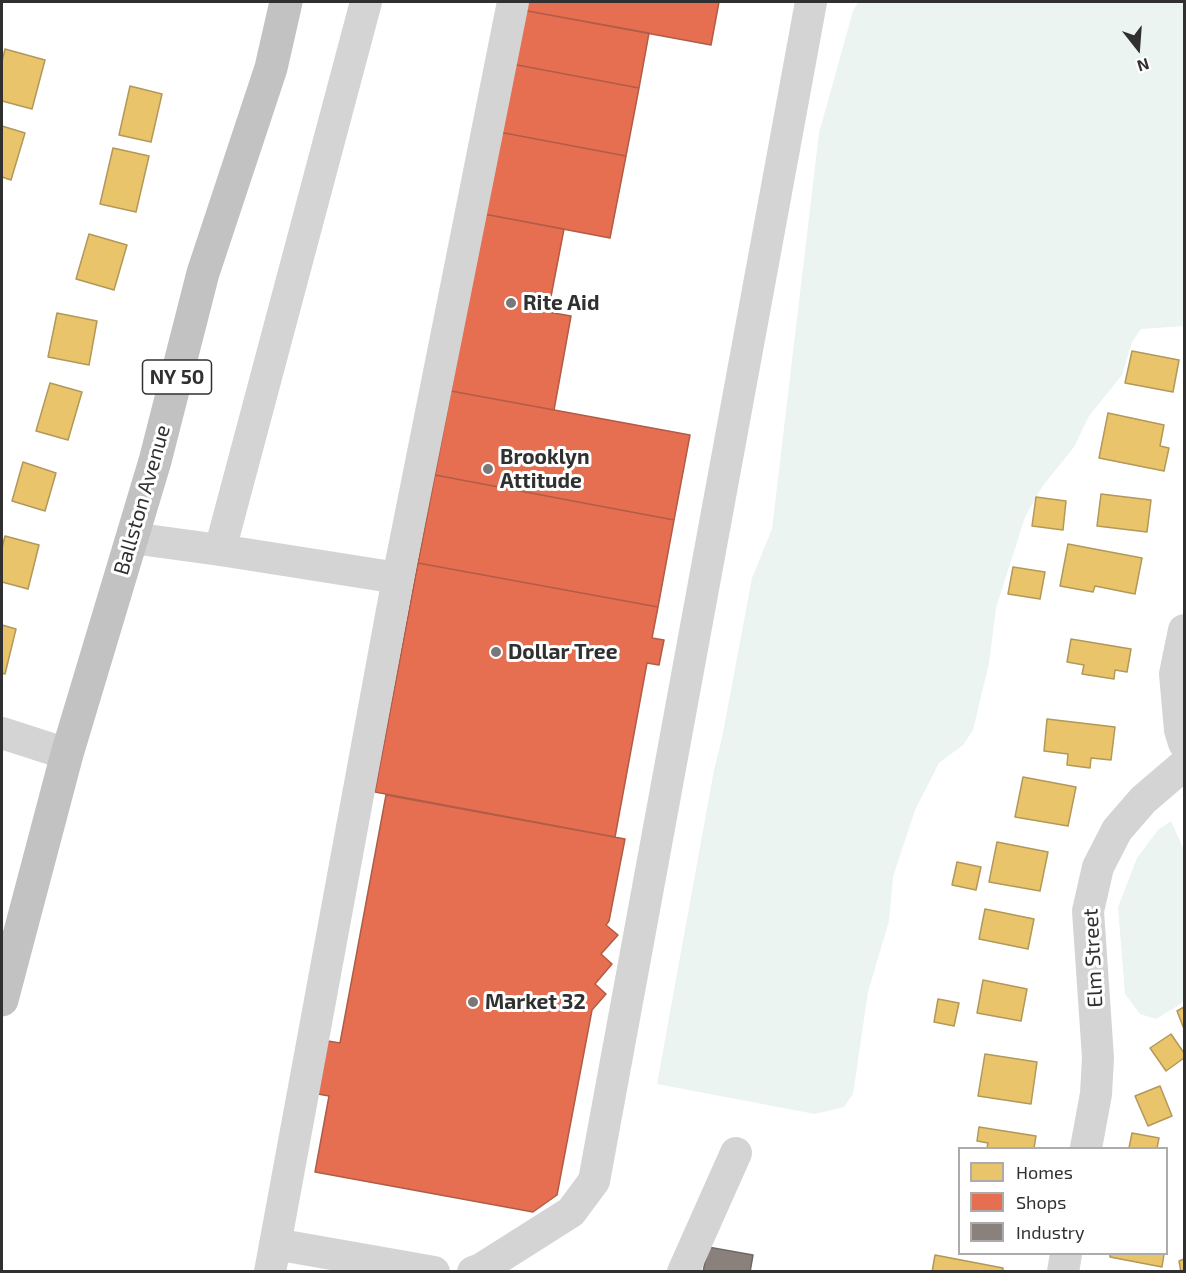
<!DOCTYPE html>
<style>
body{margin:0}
#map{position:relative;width:1186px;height:1273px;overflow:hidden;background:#fff;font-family:"Exo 2",sans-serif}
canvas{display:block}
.frame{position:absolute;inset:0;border:3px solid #303030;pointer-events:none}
.legend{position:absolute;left:958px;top:1147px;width:210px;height:108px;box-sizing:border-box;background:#fff;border:2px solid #acacac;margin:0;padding:8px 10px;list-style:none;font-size:18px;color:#303030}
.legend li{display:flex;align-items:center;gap:12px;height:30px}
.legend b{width:30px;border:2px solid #acacac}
.north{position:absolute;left:1108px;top:18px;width:60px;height:60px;-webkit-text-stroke:4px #fff;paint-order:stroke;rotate:163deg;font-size:16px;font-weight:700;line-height:24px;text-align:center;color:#303030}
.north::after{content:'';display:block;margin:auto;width:21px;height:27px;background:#303030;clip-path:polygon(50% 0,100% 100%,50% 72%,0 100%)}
</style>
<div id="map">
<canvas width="1186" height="1273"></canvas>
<div class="frame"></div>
<ul class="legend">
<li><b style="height:16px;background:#e9c46a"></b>Homes</li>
<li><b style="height:16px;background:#e76f51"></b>Shops</li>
<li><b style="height:16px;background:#8a817c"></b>Industry</li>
</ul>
<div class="north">N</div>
</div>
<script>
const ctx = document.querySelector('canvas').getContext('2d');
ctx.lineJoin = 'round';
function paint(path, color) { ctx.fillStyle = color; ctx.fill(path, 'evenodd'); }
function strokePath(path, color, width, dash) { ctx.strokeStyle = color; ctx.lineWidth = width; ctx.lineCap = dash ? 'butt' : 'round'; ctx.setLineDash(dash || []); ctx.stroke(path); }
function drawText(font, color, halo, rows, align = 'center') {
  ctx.font = font + ' "Exo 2",sans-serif'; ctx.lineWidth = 6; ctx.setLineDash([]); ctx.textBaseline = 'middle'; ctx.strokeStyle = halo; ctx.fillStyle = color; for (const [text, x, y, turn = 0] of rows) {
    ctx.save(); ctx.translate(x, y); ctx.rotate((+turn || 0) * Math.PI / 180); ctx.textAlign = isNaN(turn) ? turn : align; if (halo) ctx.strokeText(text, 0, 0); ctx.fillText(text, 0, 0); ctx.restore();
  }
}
paint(new Path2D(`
 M 858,2 L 1184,2 L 1184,326 L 1141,329 L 1132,342 L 1122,375 L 1089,416 L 1074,447 L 1042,487 L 1025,517 L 996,608 L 989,663 L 973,730 L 963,745 L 939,763 L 915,810 L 893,877 L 889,921 L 868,992 L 853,1094 L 844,1107 L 815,1114 L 657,1084 L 714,770 L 722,738 L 752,578 L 772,529 L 819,133 L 853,11 Z
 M 1171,821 L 1184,850 L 1184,1002 L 1156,1019 L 1140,1014 L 1125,994 L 1118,907 L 1137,858 L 1158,830 Z`), '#ebf4f1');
const homes = new Path2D(`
 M 5,49 L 45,60 L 32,109 L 2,101 L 2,61 Z
 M 130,86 L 162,94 L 151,142 L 119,135 Z
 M 2,126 L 25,133 L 11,180 L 2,177 Z
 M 113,148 L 149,156 L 136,212 L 100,204 Z
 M 89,234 L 127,245 L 114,290 L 76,279 Z
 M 57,313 L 97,321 L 89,365 L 48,357 Z
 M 1132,351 L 1179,360 L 1173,392 L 1125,383 Z
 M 50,383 L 82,392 L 68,440 L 36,431 Z
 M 1108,413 L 1164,425 L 1160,446 L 1169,448 L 1164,471 L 1099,458 Z
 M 23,462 L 56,473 L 45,511 L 12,501 Z
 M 1101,494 L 1151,500 L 1147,532 L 1097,526 Z
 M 1036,497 L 1066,501 L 1063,530 L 1032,526 Z
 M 5,536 L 39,545 L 28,589 L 2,582 L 2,548 Z
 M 1068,544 L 1142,558 L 1135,594 L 1095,586 L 1093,592 L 1060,586 Z
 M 1013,567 L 1045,572 L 1040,599 L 1008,594 Z
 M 2,625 L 16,629 L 5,674 L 2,673 Z
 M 1071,639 L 1131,649 L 1127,672 L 1115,670 L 1114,679 L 1082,674 L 1084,665 L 1067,662 Z
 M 1047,719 L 1115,727 L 1111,760 L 1091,758 L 1090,768 L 1067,765 L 1068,754 L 1044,751 Z
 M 1023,777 L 1076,787 L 1068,826 L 1015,817 Z
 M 997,842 L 1048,852 L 1040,891 L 989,882 Z
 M 957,862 L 981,867 L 976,890 L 952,885 Z
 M 985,909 L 1034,919 L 1028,949 L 979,939 Z
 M 983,980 L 1027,989 L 1021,1021 L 977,1013 Z
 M 938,999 L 959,1003 L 954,1026 L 934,1022 Z
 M 1184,1007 L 1184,1029 L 1177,1011 Z
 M 1171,1034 L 1184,1053 L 1184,1058 L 1166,1071 L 1150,1048 Z
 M 985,1054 L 1037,1062 L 1031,1104 L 978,1096 Z
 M 1160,1086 L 1172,1116 L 1148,1126 L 1135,1096 Z
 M 979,1127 L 1036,1136 L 1034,1148 L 987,1148 L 988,1143 L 977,1141 Z
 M 1132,1133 L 1159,1138 L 1157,1148 L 1129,1148 Z
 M 1110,1254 L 1164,1254 L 1162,1267 L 1110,1257 Z
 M 935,1255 L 1003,1268 L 1003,1272 L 932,1272 Z
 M 1184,1259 L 1184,1272 L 1181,1272 L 1179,1261 Z`);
paint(homes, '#e9c46a');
strokePath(homes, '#b29859', 1.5);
const shops = new Path2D(`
 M 524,2 L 719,2 L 711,45 L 522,10 Z
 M 522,10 L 649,33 L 639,88 L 512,64 Z
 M 512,64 L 639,88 L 626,156 L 499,132 Z
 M 499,132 L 626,156 L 610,238 L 484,214 Z
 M 484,214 L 564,229 L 548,312 L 571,316 L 554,410 L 451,391 Z
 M 451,391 L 690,435 L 674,520 L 435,475 Z
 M 435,475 L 674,520 L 658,607 L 418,563 Z
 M 418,563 L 658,607 L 652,638 L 664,640 L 659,665 L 647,663 L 615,837 L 375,792 Z
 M 386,795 L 625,839 L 609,921 L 606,925 L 618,935 L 601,954 L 612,964 L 595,984 L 606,994 L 592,1010 L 557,1195 L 533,1212 L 315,1172 L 329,1096 L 318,1094 L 328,1041 L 340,1043 Z`);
paint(shops, '#e76f51');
strokePath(shops, '#b05c47', 1.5);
const industry = new Path2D(`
 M 708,1247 L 753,1255 L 750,1272 L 703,1272 Z`);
paint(industry, '#8a817c');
strokePath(industry, '#6f6965', 1.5);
strokePath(new Path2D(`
 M 132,538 L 220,550 L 398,578
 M 220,550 L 366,2
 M 1184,630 L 1175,674 L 1180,730 L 1184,743
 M 2,733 L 67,754
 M 1086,1148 L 1096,1094 L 1098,1058 L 1088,911 L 1098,867 L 1117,830 L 1143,800 L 1184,765
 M 275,1244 L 434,1272
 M 270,1272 L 398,578 L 513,2
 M 473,1272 L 481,1269 L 571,1212 L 594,1181 L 811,2
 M 683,1272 L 736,1153
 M 1063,1272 L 1066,1254`), '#d4d4d4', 32);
strokePath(new Path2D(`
 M 2,1000 L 67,754 L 155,461 L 203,273 L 271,68 L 286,2`), '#c2c2c2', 33);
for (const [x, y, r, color] of [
 [511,303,6,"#787878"],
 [488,469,6,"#787878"],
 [496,652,6,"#787878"],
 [473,1002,6,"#787878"]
]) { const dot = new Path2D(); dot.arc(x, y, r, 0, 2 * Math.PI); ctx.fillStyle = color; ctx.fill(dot); strokePath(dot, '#fff', 2); }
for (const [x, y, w] of [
 [177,377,69]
]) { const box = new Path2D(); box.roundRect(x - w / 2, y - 17, w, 34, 4.5); ctx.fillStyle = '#fff'; ctx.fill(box); strokePath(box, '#303030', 1.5); }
drawText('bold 20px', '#303030', null, [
 ["NY 50",177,377]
]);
drawText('bold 21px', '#303030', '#fff', [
 ["Rite Aid",523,303],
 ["Brooklyn",500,457],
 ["Attitude",500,481],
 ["Dollar Tree",508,652],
 ["Market 32",485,1002]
], 'left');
drawText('21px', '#303030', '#fff', [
 ["Ballston Avenue",142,500,-74],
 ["Elm Street",1093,958,-93]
]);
</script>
